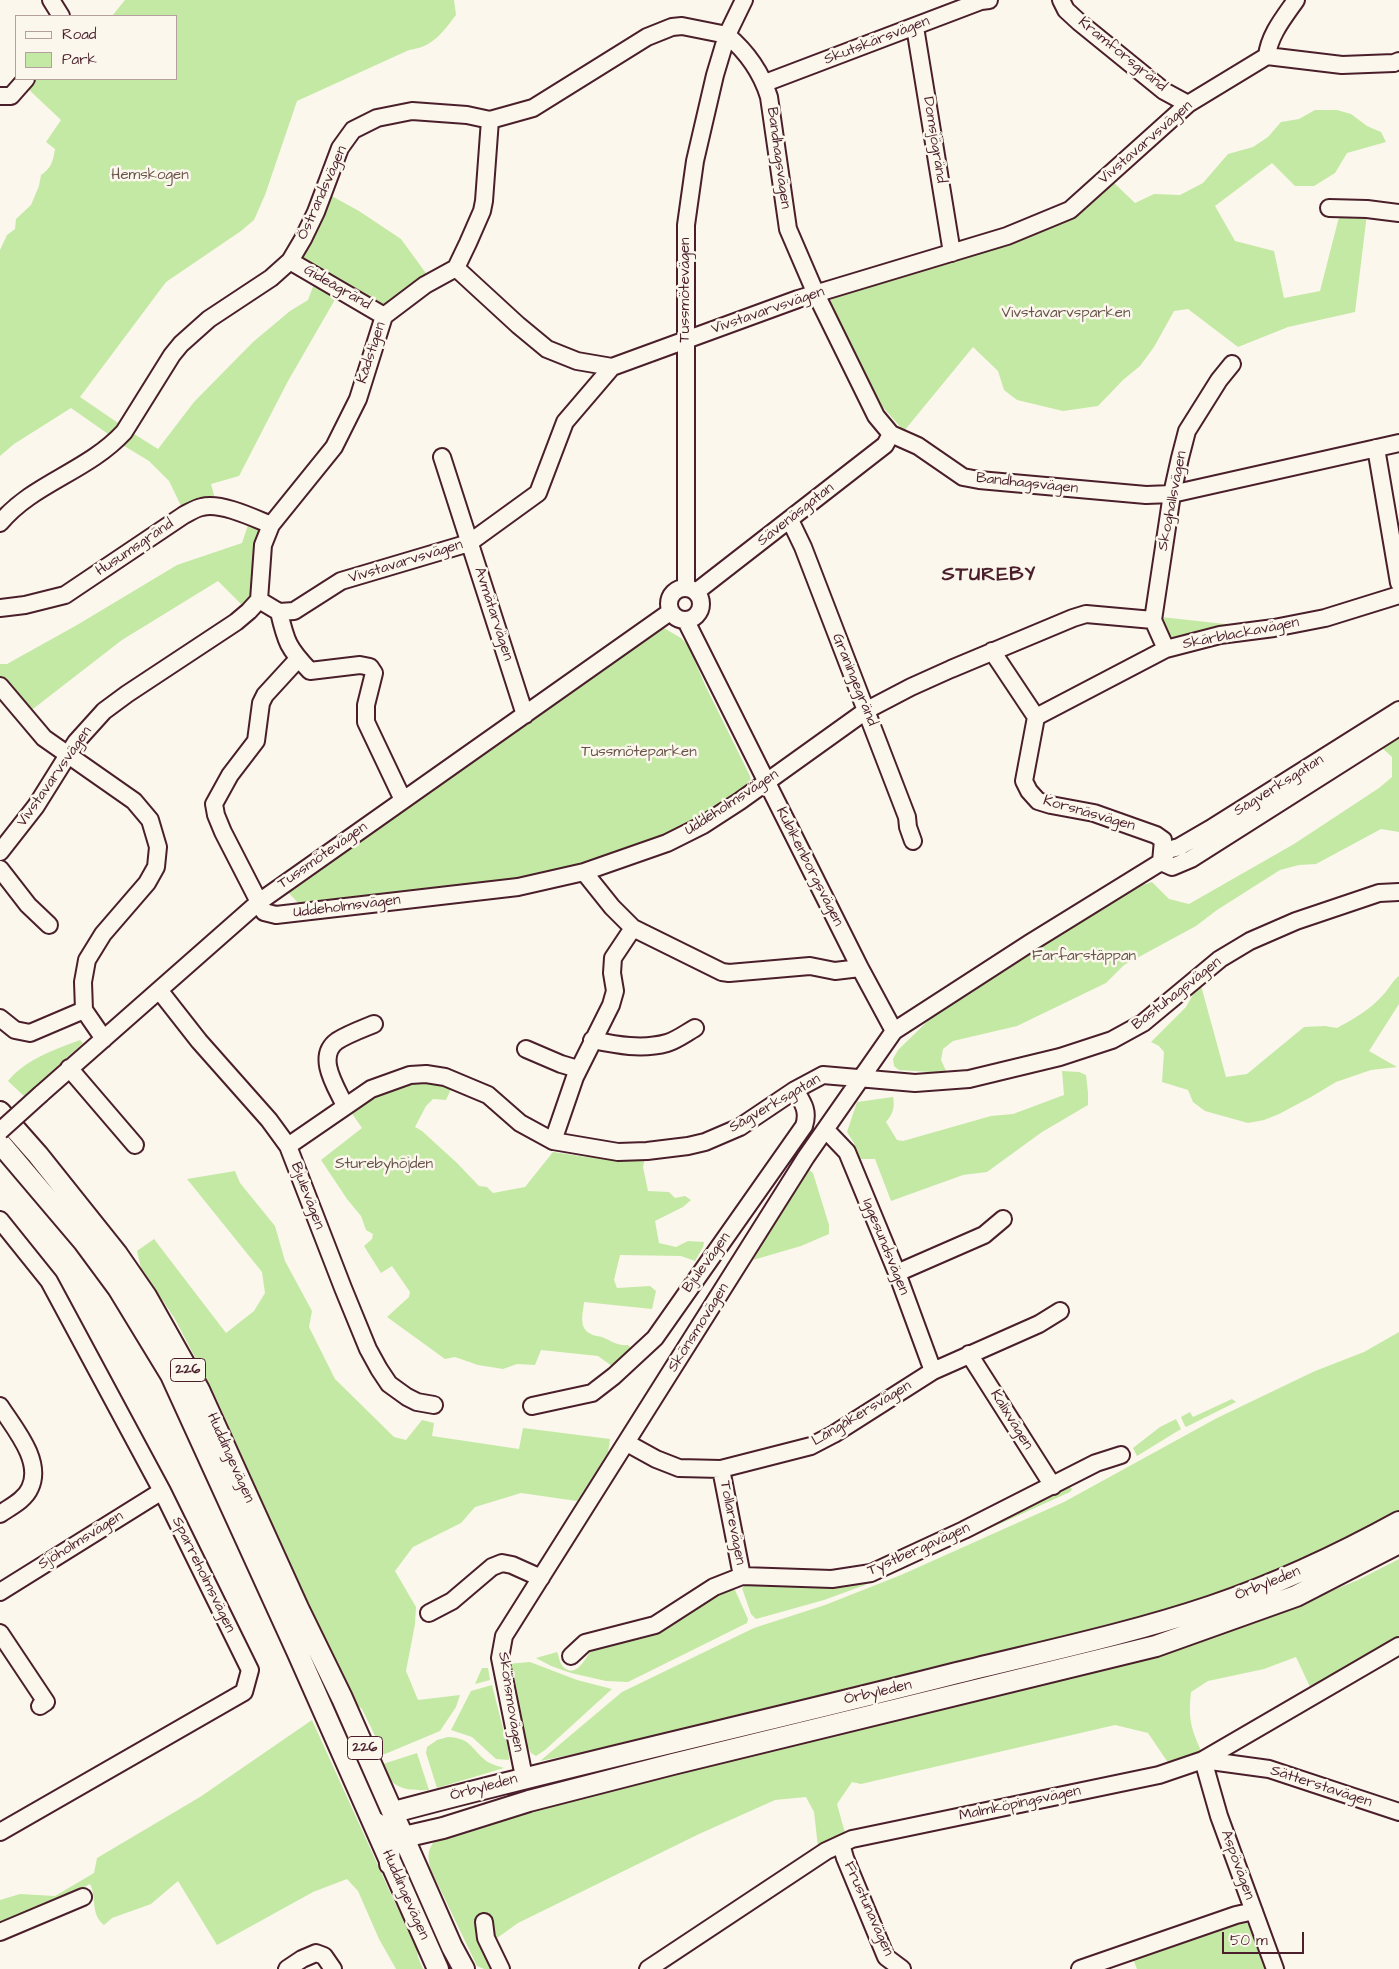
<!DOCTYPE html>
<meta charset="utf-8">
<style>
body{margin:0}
#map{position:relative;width:1399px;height:1969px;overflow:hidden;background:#fbf7ec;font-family:"Architects Daughter",sans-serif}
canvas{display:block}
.legend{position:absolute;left:15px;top:15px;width:162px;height:65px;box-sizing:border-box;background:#fbf7ec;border:1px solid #b4a19f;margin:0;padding:6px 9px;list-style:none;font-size:15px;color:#4a1f2b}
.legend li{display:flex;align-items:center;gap:10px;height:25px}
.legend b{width:25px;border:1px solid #b4a19f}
.scale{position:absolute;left:1222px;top:1932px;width:82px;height:22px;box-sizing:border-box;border:2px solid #4a1f2b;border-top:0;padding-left:6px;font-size:15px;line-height:18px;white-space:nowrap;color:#4a1f2b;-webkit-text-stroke:4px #fbf7ec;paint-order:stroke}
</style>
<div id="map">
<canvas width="1399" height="1969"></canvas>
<ul class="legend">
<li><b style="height:6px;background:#fbf7ec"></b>Road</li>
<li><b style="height:14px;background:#c4e9a4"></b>Park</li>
</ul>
<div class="scale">50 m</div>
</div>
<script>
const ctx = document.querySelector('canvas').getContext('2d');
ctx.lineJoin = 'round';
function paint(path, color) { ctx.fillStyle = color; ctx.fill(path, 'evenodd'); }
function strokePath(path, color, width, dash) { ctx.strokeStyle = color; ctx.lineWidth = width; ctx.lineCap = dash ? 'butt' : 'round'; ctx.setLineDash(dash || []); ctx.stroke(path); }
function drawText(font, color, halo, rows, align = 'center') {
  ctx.font = font + ' "Architects Daughter",sans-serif'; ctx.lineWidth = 5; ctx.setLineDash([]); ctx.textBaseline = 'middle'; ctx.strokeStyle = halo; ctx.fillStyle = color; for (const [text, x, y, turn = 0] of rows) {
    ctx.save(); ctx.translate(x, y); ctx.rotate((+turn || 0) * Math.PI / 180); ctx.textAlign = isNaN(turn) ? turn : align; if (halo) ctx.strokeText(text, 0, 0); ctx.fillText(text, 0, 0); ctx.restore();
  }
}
paint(new Path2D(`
 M 125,0 L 454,0 L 456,15 C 442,33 433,47 409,50 L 297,101 L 265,195 L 254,220 L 241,231 L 166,282 L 80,397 L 121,425 L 111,436 L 71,408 L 14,444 L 0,456 L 0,250 L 7,235 L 15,229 L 16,219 L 31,205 L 39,186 L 41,175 C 51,168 53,162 55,149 L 46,142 L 61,120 L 25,86 L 31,79 L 176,79 L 176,16 L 112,16 Z
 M 1315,110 L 1337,110 L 1351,114 L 1367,126 L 1381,132 L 1386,142 L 1347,153 L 1335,173 L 1314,186 L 1295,186 L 1272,163 L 1215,206 L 1235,241 L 1274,251 L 1284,298 L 1320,291 L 1339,217 L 1367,214 L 1355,312 L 1288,327 L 1238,347 L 1188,309 L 1174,311 L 1154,347 L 1140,366 L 1123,380 L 1098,406 L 1063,411 L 1017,400 L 1004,390 L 998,371 L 973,347 L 904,431 L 879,403 L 831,308 L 831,300 L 834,294 L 1004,246 L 1111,180 L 1135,203 L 1154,194 L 1180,195 L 1203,183 L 1228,154 L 1253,147 L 1268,137 L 1281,122 L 1299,119 Z
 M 328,194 L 359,211 L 401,239 L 428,276 L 386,306 L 379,306 L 304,263 L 301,256 Z
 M 314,284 L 337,296 L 288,381 L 239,476 L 211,484 L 217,506 L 184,512 L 169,481 L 149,461 L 121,444 L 131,432 L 158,449 L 194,402 L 253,342 L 290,311 L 308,300 Z
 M 249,522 L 259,528 L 261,535 L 253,596 L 243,606 L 218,581 L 122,640 L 29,712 L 0,676 L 0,664 L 7,664 L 77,625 L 177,565 L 242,543 Z
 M 1161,617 L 1225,624 L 1230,633 L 1179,643 C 1170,636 1164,629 1161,617 Z
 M 662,627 L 681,638 L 688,645 L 705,685 L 750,776 L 751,782 L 748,787 L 680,832 L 602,860 L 513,882 L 301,906 L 285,889 L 408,805 Z
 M 1399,736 L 1399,832 L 1381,829 L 1316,864 L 1299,865 L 1280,870 L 1217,910 L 1196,926 L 1124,965 L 1106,983 L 1017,1026 L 953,1041 L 943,1049 L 941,1060 L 947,1073 L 899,1070 L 894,1066 L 893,1059 L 898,1050 L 936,1013 L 1125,891 L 1152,882 L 1169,899 L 1189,904 L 1294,844 L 1379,788 L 1392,777 L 1392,757 L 1381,747 Z
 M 1399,976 L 1399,1004 L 1369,1051 L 1397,1067 L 1371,1070 L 1336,1082 L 1311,1097 L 1279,1114 L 1264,1120 L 1248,1123 L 1205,1111 L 1193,1102 L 1188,1090 L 1162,1082 L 1164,1052 L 1159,1046 L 1151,1042 L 1186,1007 L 1200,982 L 1226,1077 L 1247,1074 L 1304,1027 L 1325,1026 L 1337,1028 C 1352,1020 1371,1009 1383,995 C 1389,989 1392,981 1399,976 Z
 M 80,1040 L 83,1043 L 24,1096 L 8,1081 C 26,1059 54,1050 80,1040 Z
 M 1062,1071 L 1079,1072 L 1086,1075 L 1088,1093 L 1088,1105 L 1042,1132 L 987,1172 L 963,1175 L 891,1201 L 875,1159 L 857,1159 L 854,1143 L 847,1132 L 857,1102 L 893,1097 C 895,1107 893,1114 886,1122 L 897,1140 L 903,1141 L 991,1116 L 1013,1114 L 1064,1095 Z
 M 415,1081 L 436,1082 L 462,1089 L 460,1092 L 451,1089 L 446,1100 L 433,1099 L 426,1106 L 415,1127 L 422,1131 L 457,1163 L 479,1186 L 487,1187 L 493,1193 L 525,1187 L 553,1152 L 586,1157 L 645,1158 L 643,1167 L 648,1191 L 669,1192 L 675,1198 L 685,1196 L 691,1200 L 683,1207 L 655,1221 L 659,1243 L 676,1247 L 688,1241 L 704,1242 L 703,1247 L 695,1261 L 681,1256 L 620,1255 L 614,1280 L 617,1288 L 650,1286 L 656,1291 L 652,1309 L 584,1302 C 583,1314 578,1328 591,1334 C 594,1336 599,1336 602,1337 C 612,1341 617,1346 628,1345 L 632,1349 L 621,1360 L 612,1366 L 598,1356 L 541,1350 L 535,1365 L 517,1364 L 503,1369 L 478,1365 L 455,1357 L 445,1359 L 387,1317 L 409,1297 L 410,1292 L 392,1266 L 381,1273 L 364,1246 L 372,1239 L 373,1234 L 366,1230 L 361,1216 L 347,1199 L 321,1160 L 362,1128 L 348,1108 L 371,1096 Z
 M 807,1168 L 813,1173 L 829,1225 L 829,1234 L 801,1246 L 753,1260 Z
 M 235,1171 L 240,1183 L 275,1226 L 285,1261 L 312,1311 L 309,1327 L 335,1379 L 394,1437 L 406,1440 L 422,1420 L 434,1423 L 432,1436 L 519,1449 L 523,1428 L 610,1439 L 608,1453 L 577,1501 L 521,1493 L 475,1507 L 461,1523 L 413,1547 L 395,1571 L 416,1607 L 415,1624 L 406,1671 L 418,1700 L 460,1695 L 456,1707 L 440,1731 L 385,1754 L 375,1754 L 379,1744 L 362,1709 L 351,1700 L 217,1400 L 175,1319 L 141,1268 L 137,1251 L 154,1239 L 226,1333 L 254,1311 L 265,1293 L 262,1272 L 187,1179 Z
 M 1399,1332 L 1399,1511 C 1321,1556 1238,1589 1152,1614 L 664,1736 L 540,1761 L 622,1692 L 754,1628 L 825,1605 L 901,1575 L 1064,1502 L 1217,1418 L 1315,1371 L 1364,1352 Z
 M 1232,1399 L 1236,1402 L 1186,1427 L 1185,1426 L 1181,1417 L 1190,1412 L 1193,1417 Z
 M 1176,1419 L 1181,1429 L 1137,1456 L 1133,1448 L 1160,1427 Z
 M 1069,1486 L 1072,1489 L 1070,1492 L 865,1585 L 824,1600 L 756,1619 L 751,1614 L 742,1588 L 749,1582 L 843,1582 Z
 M 1399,1559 L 1399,1641 L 1311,1689 L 1296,1657 L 1264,1669 L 1208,1681 L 1191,1692 C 1188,1720 1191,1728 1202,1753 L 1171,1767 L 1148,1733 L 1115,1725 L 861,1784 L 852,1782 L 837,1804 L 845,1833 L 818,1847 L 814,1812 L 806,1797 L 775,1800 L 699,1834 L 518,1923 L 486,1946 L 495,1969 L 484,1969 L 477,1966 L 431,1870 C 427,1856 427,1847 439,1837 L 581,1796 L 585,1799 L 601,1793 L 1151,1656 L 1252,1624 L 1358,1580 Z
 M 730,1586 L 735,1590 L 748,1619 L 747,1623 L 628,1682 L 606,1681 L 571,1673 L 551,1666 L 536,1658 L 557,1652 C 559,1656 559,1660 561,1664 C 575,1683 587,1656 593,1647 Z
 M 530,1662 L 577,1680 L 612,1689 L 545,1750 L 536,1756 L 531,1753 L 526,1744 L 507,1664 Z
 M 482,1668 L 488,1668 L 490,1680 L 475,1684 Z
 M 492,1685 L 508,1748 L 509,1760 L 496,1759 L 472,1737 L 451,1730 L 471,1691 Z
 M 312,1720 L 395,1903 L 416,1944 L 418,1957 L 423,1969 L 396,1969 L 379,1939 L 358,1891 L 347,1879 L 313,1892 L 217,1945 L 178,1881 L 151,1904 L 112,1918 L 104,1925 C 90,1914 97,1897 90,1884 L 50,1905 L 30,1910 L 0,1922 L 0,1900 L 20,1894 L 55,1896 L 94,1873 L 97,1858 L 200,1797 Z
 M 448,1737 C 470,1738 470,1747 485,1760 C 490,1764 498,1766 504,1768 L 437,1788 L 426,1753 L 427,1747 L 437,1740 Z
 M 417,1753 L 429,1790 C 404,1791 391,1788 380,1765 Z
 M 1242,1922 L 1253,1925 L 1269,1969 L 1137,1969 L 1133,1959 Z`), '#c4e9a4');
const minor = new Path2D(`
 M 51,0 L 61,16
 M 1061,0 L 1066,10 L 1079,22 L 1164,91 L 1188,104
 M 915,27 L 952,253
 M 727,35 C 747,52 761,71 769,97 L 788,229 L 816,294 L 876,416 L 891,434 L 918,446 L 963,477 L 979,480 L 1146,495 L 1172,494 L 1399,443
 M 1267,56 L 1342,65 L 1394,63 L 1399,61
 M 765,83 L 981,1 L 989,0
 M 0,96 L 11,96 L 26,79
 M 1329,208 L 1367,209 L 1399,213
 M 290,261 L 384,316
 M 456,268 L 518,325 L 547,349 L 577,361 L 612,367
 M 1376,448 L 1399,583
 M 442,457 L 525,715
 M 790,520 L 803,547 L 907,817 L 908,827 L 913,841
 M 0,523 C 33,483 87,472 124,432 L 172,355 L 181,344 L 209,319 L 271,278 L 290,261 L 303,239 L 316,212 L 340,148 L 353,130 L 377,118 L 412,111 L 467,115 L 490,120 L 533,108 L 647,37 L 672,27 L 682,26 L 727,35
 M669 604a16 16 0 1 1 32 0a16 16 0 1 1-32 0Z
 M 686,588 L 686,225 L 695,161 L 715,75 L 727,35 L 744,0
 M 696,592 L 885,445 L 891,434
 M 259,600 L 263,545 L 271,525 L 334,447 L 358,399 L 384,316 L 425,285 L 456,268 L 468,243 L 482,211 L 484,201 L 490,120
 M 0,608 L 25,605 L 65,595 L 184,515 C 190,512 196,508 202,507 C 221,502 254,518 271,525
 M 279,612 C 286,642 288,648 310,671 L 360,665 L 370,667 L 374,673 L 366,705 L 366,722 L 403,800
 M 686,621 L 860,968 L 894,1031
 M 1166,649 L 1153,620 L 1172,494 L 1180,458 L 1187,431 L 1219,380 L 1232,364
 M 992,651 L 1036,717 L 1024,781 L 1029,791 L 1038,801 L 1051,805 L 1094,813 L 1156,835 L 1163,840 L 1161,862
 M 298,659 L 265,695 L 261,703 L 256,741 L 230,775 L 214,804 L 216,815 L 223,832 L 259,902 L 264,912 L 276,915 L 518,887 L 584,872 L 667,843 L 703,825 L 740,801 L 867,710 L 911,687 L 951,669 L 1073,618 L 1086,614 L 1153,620
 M 0,686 L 44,738 L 134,801 L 150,820 L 158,847 L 156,867 L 147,883 L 103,934 L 87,960 L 83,982 L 84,1010 L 104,1039
 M 1036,717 L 1166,649 L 1220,635 L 1274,628 L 1325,618 L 1399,595
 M 0,852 L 36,806 L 76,742 L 104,711 L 127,694 L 236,622 L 249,611 L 259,600 L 279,612 L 294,611 L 341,581 L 469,543 L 538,493 L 565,422 L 612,367 L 798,299 L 1007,236 L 1070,210 L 1188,104 L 1267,56 C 1269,35 1285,16 1296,0
 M 1161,862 L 1168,850 L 1179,847 L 1210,829 L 1399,710
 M 0,869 L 28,905 L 49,925
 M 584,872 L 612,907 L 633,928 L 722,972 L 729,973 L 810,966 L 835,971 L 860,968
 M 159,990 L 199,1041 L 269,1120 L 288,1146 L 343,1288 L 368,1349 L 379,1369 L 389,1384 L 407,1397 L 417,1402 L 434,1405
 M 0,1018 L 15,1030 L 30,1033 L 84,1010
 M 592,1040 C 617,1045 642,1050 667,1043 C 677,1040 686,1033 695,1028
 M 526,1049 L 561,1064 L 578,1069
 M 69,1068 L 135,1145
 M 41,1094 L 259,902 L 670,612
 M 345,1106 C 337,1088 315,1057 337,1041 C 348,1034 362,1029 374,1024
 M 826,1130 L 847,1152 L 897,1273 L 933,1371
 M 553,1141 L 575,1077 L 611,1005 L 615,991 L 612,973 L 613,958 L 633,928
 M 288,1146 L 371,1089 L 410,1075 L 426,1074 L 445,1077 L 488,1095 L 520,1123 L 553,1141 L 618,1152 L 647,1151 L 688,1146 L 705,1142 L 740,1127 L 795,1090 L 823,1075 L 915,1083 L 969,1079 L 1060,1057 L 1112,1040 L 1143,1023 L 1220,959 L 1250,941 L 1296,921 L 1379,893 L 1399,892
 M 0,1220 L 49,1281 L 162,1491 L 250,1670 L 244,1692 L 0,1832
 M 897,1273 L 984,1235 L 1003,1219
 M 969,1354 L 1053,1486
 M 0,1406 C 14,1428 43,1461 30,1488 C 25,1500 10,1507 0,1514
 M 532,1406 L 592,1393 L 614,1376 L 655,1338 L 804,1126 C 809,1111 803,1103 795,1090
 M 627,1443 L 656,1459 L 679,1468 L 721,1469 L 811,1446 L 834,1434 L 933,1371 L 1039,1324 L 1060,1311
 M 721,1469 L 742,1576
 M 0,1592 L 162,1491
 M 429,1613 L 452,1601 L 492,1567 L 502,1563 L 512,1565 L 541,1578
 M 0,1633 L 46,1702 L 40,1706
 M 571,1656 L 585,1643 L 655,1625 L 714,1587 L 742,1576 L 832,1579 L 871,1573 L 964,1530 L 1096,1463 L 1121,1455
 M 524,1777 L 500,1658 L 504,1636 L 806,1157 L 894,1031 L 1030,943 L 1161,862 L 1172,867 L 1191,859 L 1399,727
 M 841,1844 L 845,1858 L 886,1957 L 902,1969
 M 484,1922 L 486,1938 L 501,1969
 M 0,1932 L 83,1897
 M 287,1969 L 302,1959 L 316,1953 L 324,1956 L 333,1969
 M 648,1969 L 826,1851 L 852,1839 L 1159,1775 L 1203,1760 L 1399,1646
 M 1080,1969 L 1236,1915 L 1254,1911
 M 1275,1969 L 1219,1816 L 1203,1760 L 1269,1769 L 1399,1812`);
const major = new Path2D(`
 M 0,1112 L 38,1155 L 117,1254 L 146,1296 L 199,1390 L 298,1608 L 342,1698 L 452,1947 L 464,1969
 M 0,1143 L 84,1242 L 118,1288 L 171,1375 L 297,1651 L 438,1969
 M 373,1821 L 391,1833 L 404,1837 L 443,1828 L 529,1801 L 673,1764 L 1156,1646 L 1296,1596 L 1399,1543
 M 390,1864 L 389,1849 L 394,1812 C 581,1762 769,1721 957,1673 C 1042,1652 1129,1634 1212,1606 C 1277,1584 1339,1555 1399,1522`);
strokePath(minor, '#4a1f2b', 20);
strokePath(major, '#4a1f2b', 24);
strokePath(minor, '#fbf7ec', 16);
strokePath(major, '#fbf7ec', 20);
const minorBridge = new Path2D(`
 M 0,1131 L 41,1094`);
strokePath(minorBridge, '#4a1f2b', 20, []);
strokePath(minorBridge, '#fbf7ec', 16);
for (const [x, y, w] of [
 [188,1370,35],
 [365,1748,35]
]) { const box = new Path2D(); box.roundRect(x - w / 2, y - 11.5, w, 23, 4); ctx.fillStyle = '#fbf7ec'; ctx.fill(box); strokePath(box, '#4a1f2b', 1); }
drawText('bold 14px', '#4a1f2b', null, [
 ["226",188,1370],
 ["226",365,1748]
]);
drawText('15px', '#4a1f2b', '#fbf7ec', [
 ["Skutskärsvägen",877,41,-21],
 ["Kramforsgränd",1122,55,39],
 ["Domsjögränd",934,140,81],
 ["Vivstavarvsvägen",1146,143,-41],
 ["Bandhagsvägen",778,158,82],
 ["Östrandsvägen",323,193,-66],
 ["Gideågränd",337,288,30],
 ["Tussmötevägen",686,290,-90],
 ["Vivstavarvsvägen",768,311,-19],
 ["Kådstigen",372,353,-72],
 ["Bandhagsvägen",1027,484,6],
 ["Skoghallsvägen",1173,501,-79],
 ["Sävenäsgatan",796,515,-38],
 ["Husumsgränd",135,548,-34],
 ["Vivstavarvsvägen",406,562,-17],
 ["Avmätarvägen",493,614,72],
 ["Skärblackavägen",1241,634,-11],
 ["Graningegränd",854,680,68],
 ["Vivstavarvsvägen",55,777,-55],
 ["Sågverksgatan",1279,786,-32],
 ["Uddeholmsvägen",732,803,-33],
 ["Korsnäsvägen",1089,814,16],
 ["Tussmötevägen",323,856,-35],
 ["Kubikenborgsvägen",809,867,63],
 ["Uddeholmsvägen",347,907,-7],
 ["Bastuhagsvägen",1177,994,-38],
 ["Sågverksgatan",775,1104,-30],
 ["Bjulevägen",307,1196,69],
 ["Iggesundsvägen",885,1247,68],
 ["Bjulevägen",707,1263,-54],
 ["Skönsmovägen",699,1328,-58],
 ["Långåkersvägen",862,1414,-31],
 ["Kalixvägen",1011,1420,58],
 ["Huddingevägen",230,1458,66],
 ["Tollarevägen",732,1523,79],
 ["Sjöholmsvägen",81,1541,-32],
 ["Tystbergavägen",919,1550,-24],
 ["Sparreholmsvägen",203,1575,64],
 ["Örbyleden",1268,1584,-22],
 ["Örbyleden",878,1693,-13],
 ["Skönsmovägen",510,1702,81],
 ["Sätterstavägen",1321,1787,18],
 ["Örbyleden",484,1788,-15],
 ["Malmköpingsvägen",1020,1804,-12],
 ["Aspövägen",1237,1865,70],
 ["Huddingevägen",405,1895,66],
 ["Frustunavägen",868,1909,66]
]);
drawText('15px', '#685249', '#fbf7ec', [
 ["Hemskogen",150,176],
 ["Vivstavarvsparken",1066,314],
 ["Tussmöteparken",639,753],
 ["Farfarstäppan",1084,957],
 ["Sturebyhöjden",384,1165]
]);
ctx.letterSpacing = '1px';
drawText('bold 20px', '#4a1f2b', '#fbf7ec', [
 ["STUREBY",989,576]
]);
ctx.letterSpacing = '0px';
</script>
